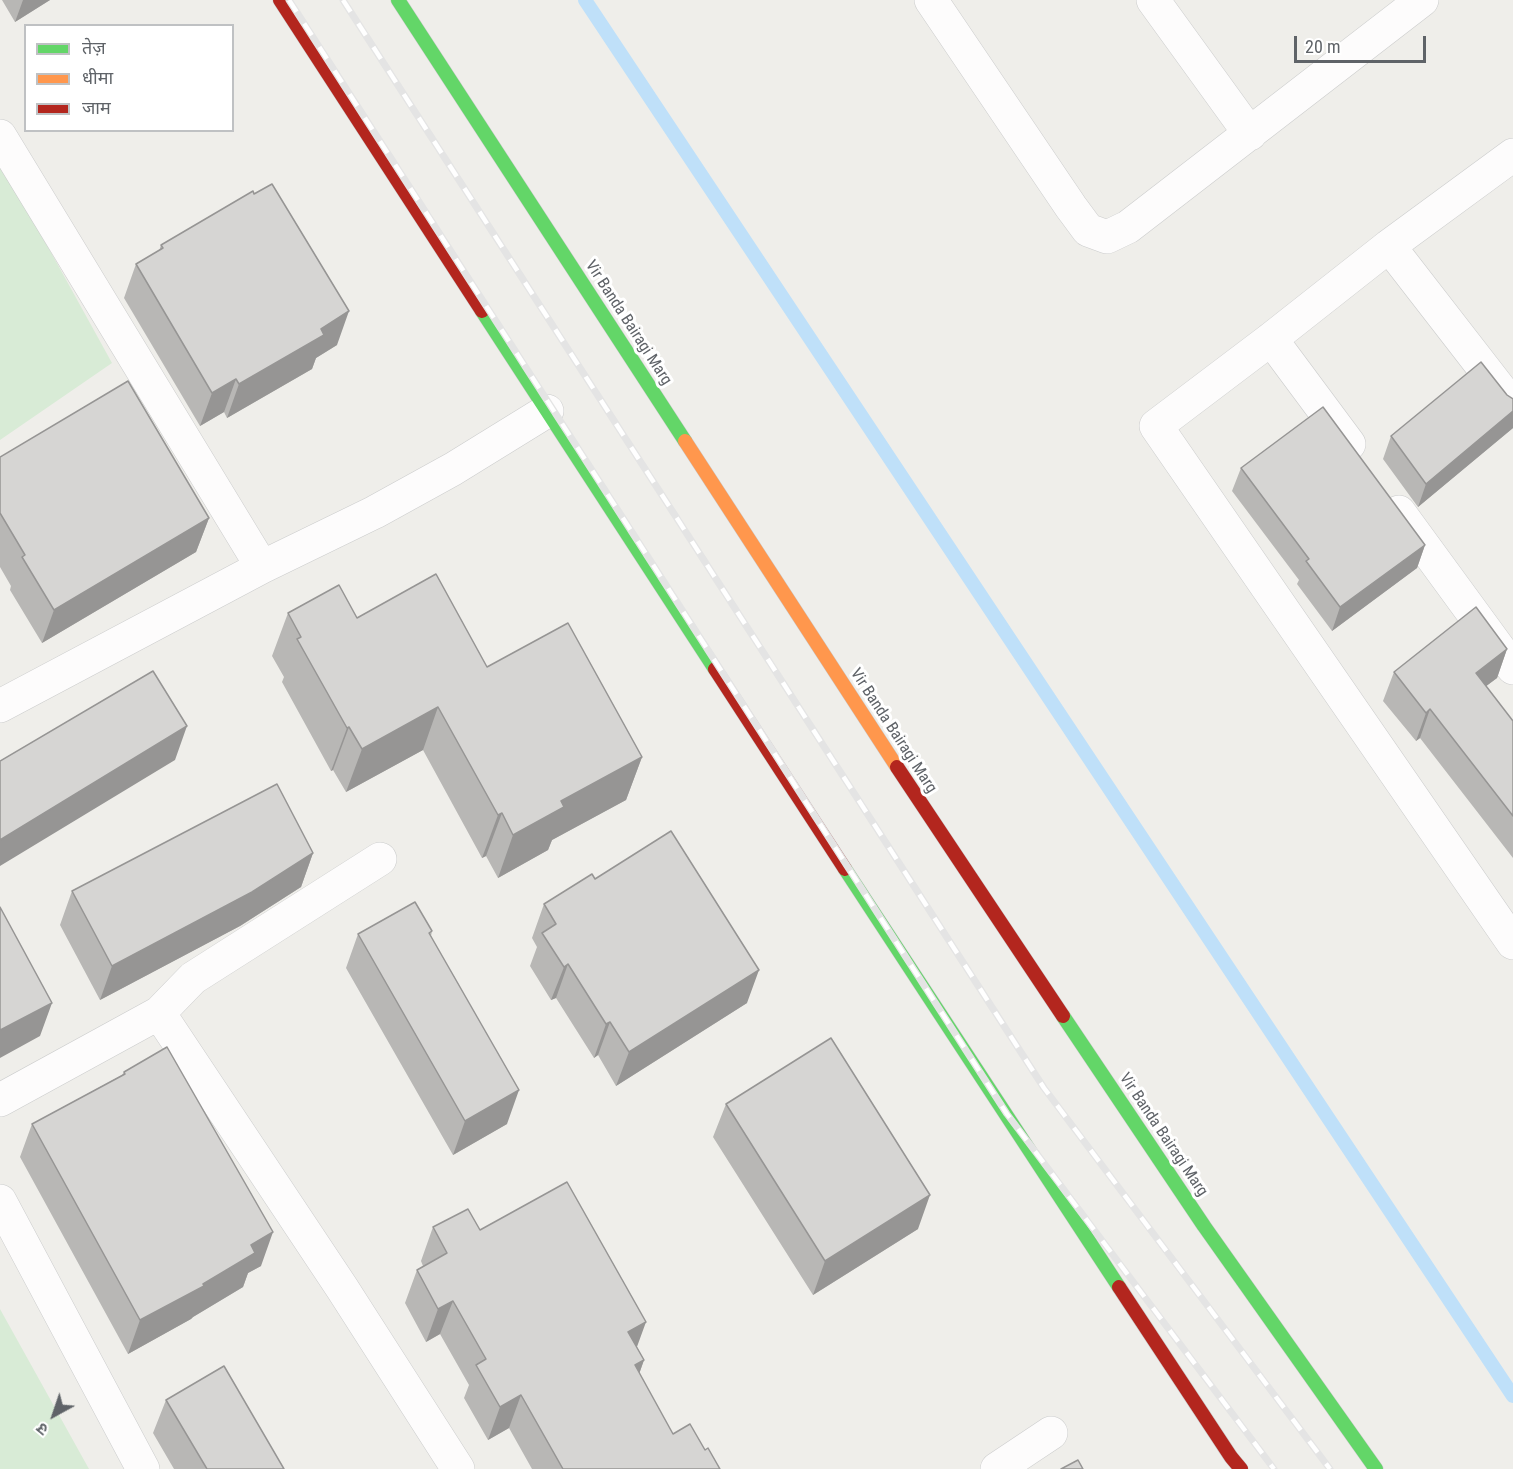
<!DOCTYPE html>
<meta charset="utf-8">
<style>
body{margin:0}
#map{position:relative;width:1513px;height:1469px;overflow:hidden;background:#efeeea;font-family:"Roboto Condensed","Noto Sans Devanagari",sans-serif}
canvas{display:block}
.legend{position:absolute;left:24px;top:24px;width:210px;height:108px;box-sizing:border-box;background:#fff;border:2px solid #bfc1c3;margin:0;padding:8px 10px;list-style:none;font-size:18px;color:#5f6368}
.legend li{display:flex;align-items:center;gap:12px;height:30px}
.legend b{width:30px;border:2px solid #bfc1c3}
.north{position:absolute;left:24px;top:1385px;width:60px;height:60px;-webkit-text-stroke:4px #fff;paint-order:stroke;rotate:220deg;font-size:16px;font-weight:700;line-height:24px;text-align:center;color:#5f6368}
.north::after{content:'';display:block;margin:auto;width:21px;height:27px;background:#5f6368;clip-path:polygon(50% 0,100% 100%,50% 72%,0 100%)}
.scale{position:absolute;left:1294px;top:36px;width:132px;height:27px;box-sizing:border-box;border:3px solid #5f6368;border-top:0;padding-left:8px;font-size:18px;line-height:21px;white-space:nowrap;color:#5f6368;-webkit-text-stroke:4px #fff;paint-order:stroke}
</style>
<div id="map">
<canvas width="1513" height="1469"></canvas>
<ul class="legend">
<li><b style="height:8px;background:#63d668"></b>तेज़</li>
<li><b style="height:8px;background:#ff974d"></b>धीमा</li>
<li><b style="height:8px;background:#b3261e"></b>जाम</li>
</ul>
<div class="north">उ</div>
<div class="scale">20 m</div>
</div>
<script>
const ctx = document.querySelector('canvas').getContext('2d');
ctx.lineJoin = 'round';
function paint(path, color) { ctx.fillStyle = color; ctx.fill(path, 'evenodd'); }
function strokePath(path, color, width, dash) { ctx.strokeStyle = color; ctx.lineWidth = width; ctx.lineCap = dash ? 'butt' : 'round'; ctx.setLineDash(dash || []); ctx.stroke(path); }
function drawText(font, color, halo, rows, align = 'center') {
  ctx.font = font + ' "Roboto Condensed",sans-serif'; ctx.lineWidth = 6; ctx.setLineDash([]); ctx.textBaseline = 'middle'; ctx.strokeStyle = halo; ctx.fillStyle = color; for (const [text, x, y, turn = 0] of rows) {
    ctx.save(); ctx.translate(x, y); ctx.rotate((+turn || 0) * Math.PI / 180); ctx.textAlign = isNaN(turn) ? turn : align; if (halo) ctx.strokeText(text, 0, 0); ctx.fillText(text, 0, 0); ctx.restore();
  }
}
paint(new Path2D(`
 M 0,160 L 112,363 L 0,440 Z
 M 0,1309 L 89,1469 L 0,1469 Z`), '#d8ebd6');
strokePath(new Path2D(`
 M 585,0 L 1513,1396`), '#bfe0f9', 14);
const street = new Path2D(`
 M 931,0 L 1071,207 L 1088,230 L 1107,237 L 1128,227 L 1422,0
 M 1153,0 L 1250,134
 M 0,136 L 262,567 L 375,512 L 453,469 L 547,411
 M 1513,155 L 1389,246 L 1271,339 L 1156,426 L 1513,943
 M 1389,246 L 1513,406
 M 1271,339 L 1349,444
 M 1399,512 L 1513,668
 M 0,706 L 262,567
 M 159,1013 L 342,1288 L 458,1469
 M 0,1100 L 159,1013 L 193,978 L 380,859
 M 0,1201 L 143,1469
 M 997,1469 L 1051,1433`);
const fast = new Path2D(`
 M 398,0 L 685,441
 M 482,311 L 715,669
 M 845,869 L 1119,1287
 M 1063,1016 L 1204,1226 L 1376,1469`);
const slow = new Path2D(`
 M 685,441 L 897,767`);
const jam = new Path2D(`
 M 280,0 L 482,311
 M 715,669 L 845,869
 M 897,767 L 1063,1016
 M 1119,1287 L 1231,1457 L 1241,1469`);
strokePath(street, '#cbcccc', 34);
strokePath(fast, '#cacacb', 15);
strokePath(slow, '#cacacb', 15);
strokePath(jam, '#cacacb', 15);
strokePath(street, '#fdfcfc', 33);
strokePath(fast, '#63d668', 14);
strokePath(slow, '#ff974d', 14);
strokePath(jam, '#b3261e', 14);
const rail = new Path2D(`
 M 289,0 L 1007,1114 L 1274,1469
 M 343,0 L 1044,1088 L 1330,1469`);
strokePath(rail, '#e4e4e4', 7);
strokePath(rail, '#fff', 4.5, [14]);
paint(new Path2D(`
 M 2,0 L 50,0 L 15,22 Z
 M 161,245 L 337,345 L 316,358 L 312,369 L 227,418 L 224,412 L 200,426 L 124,298 L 136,264 L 159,251 Z
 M 1507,395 L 1513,399 L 1513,428 L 1418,507 L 1383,459 L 1391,436 Z
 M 0,457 L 209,518 L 196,552 L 42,643 L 10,590 L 11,586 L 0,567 Z
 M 1241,468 L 1425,545 L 1417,568 L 1332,631 L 1297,584 L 1299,580 L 1232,491 Z
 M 288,613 L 357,618 L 487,667 L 642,757 L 626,800 L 552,840 L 548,850 L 498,878 L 486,856 L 482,858 L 423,750 L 346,792 L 333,770 L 331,771 L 282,682 L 284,677 L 272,656 Z
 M 1507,649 L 1497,678 L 1486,686 L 1513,721 L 1513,858 L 1420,738 L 1416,741 L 1383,701 L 1394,672 Z
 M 313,853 L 301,887 L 240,926 L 100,1000 L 60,925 L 72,891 Z
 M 595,879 L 747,1003 L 616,1086 L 598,1055 L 594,1058 L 556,998 L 551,1000 L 530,966 L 537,947 L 532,938 L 544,904 Z
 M 432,931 L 431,936 L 507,1124 L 453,1155 L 346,968 L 358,934 Z
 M 124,1072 L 261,1266 L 248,1273 L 243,1287 L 193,1317 L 191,1319 L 128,1354 L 20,1157 L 32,1124 L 122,1075 Z
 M 726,1104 L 918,1229 L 813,1295 L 713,1137 Z
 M 433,1227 L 480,1230 L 637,1347 L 644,1360 L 639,1374 L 673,1434 L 705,1450 L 720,1469 L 532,1469 L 509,1428 L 488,1440 L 464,1398 L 469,1385 L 440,1334 L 426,1342 L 405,1303 L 417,1270 L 423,1266 L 421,1261 Z
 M 166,1400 L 284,1469 L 174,1469 L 153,1433 Z`), '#b8b7b5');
paint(new Path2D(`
 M 23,0 L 50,0 L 15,22 Z
 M 349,311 L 337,345 L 316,358 L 312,369 L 227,418 L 239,384 L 321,329 Z
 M 236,379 L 224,412 L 200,426 L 212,393 Z
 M 1513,411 L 1513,428 L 1418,507 L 1426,484 Z
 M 209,518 L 196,552 L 42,643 L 54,610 Z
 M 1425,545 L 1417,568 L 1332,631 L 1340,607 Z
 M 1507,649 L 1497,678 L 1465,702 L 1476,673 Z
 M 438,707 L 423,750 L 346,792 L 362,749 Z
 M 1430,709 L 1420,738 L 1416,741 L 1426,713 Z
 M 187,726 L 175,760 L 0,866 L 0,840 Z
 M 349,727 L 333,770 L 331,771 L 347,728 Z
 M 642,757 L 626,800 L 552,840 L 548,850 L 498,878 L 513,835 L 561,801 Z
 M 502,813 L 486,856 L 482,858 L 498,815 Z
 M 313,853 L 301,887 L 240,926 L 100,1000 L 112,966 Z
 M 568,964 L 556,998 L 551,1000 L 564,967 Z
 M 759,970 L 747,1003 L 616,1086 L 629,1052 Z
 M 52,1003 L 40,1036 L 0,1058 L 0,1030 Z
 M 610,1022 L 598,1055 L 594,1058 L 606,1024 Z
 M 519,1090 L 507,1124 L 453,1155 L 465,1121 Z
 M 930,1195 L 918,1229 L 813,1295 L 825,1261 Z
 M 273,1232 L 261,1266 L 248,1273 L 243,1287 L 193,1317 L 191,1319 L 128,1354 L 140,1320 L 203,1284 L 251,1245 Z
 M 453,1301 L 440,1334 L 426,1342 L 438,1309 Z
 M 646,1322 L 634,1355 L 628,1332 Z
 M 644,1360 L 632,1394 L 635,1365 Z
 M 521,1395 L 509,1428 L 488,1440 L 500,1407 Z`), '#969594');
const building = new Path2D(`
 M 272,184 L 349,311 L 321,329 L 324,335 L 239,384 L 236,379 L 212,393 L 136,264 L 163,248 L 161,245 L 253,191 L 254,194 Z
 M 1481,362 L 1507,395 L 1513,399 L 1513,411 L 1426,484 L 1391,436 Z
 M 128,381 L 209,518 L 54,610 L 22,557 L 25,555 L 0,513 L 0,457 Z
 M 1323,407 L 1425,545 L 1340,607 L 1306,561 L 1309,559 L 1241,468 Z
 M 436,574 L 487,667 L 568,623 L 642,757 L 561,801 L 564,807 L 513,835 L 502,813 L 498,815 L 438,707 L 362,749 L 349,727 L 347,728 L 297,639 L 301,637 L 288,613 L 339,585 L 357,618 Z
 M 1476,607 L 1507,649 L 1476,673 L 1513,721 L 1513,816 L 1430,709 L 1426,713 L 1394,672 Z
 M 153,671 L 187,726 L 0,840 L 0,761 Z
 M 277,784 L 313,853 L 252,892 L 112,966 L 72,891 Z
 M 671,831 L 759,970 L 629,1052 L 610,1022 L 606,1024 L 568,964 L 564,967 L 542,933 L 556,924 L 544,904 L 592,874 L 595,879 Z
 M 415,902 L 432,931 L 429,933 L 519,1090 L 465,1121 L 358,934 Z
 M 0,907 L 52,1003 L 0,1030 Z
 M 831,1038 L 930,1195 L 825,1261 L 726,1104 Z
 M 167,1047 L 273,1232 L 251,1245 L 255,1253 L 203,1284 L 204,1286 L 140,1320 L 32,1124 L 125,1074 L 124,1072 Z
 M 567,1182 L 646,1322 L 628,1332 L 644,1360 L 635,1365 L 673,1434 L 690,1424 L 705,1450 L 708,1448 L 720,1469 L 563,1469 L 521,1395 L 500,1407 L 476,1365 L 486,1359 L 453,1301 L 438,1309 L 417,1270 L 447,1253 L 433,1227 L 468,1209 L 480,1230 Z
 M 224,1366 L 284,1469 L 207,1469 L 166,1400 Z
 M 1078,1460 L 1083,1469 L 1061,1469 Z`);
paint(building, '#d6d5d3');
strokePath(building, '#969594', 1.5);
drawText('16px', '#5f6368', '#fff', [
 ["Vir Banda Bairagi Marg",628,323,57],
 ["Vir Banda Bairagi Marg",893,731,57],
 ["Vir Banda Bairagi Marg",1163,1135,56]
]);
</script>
